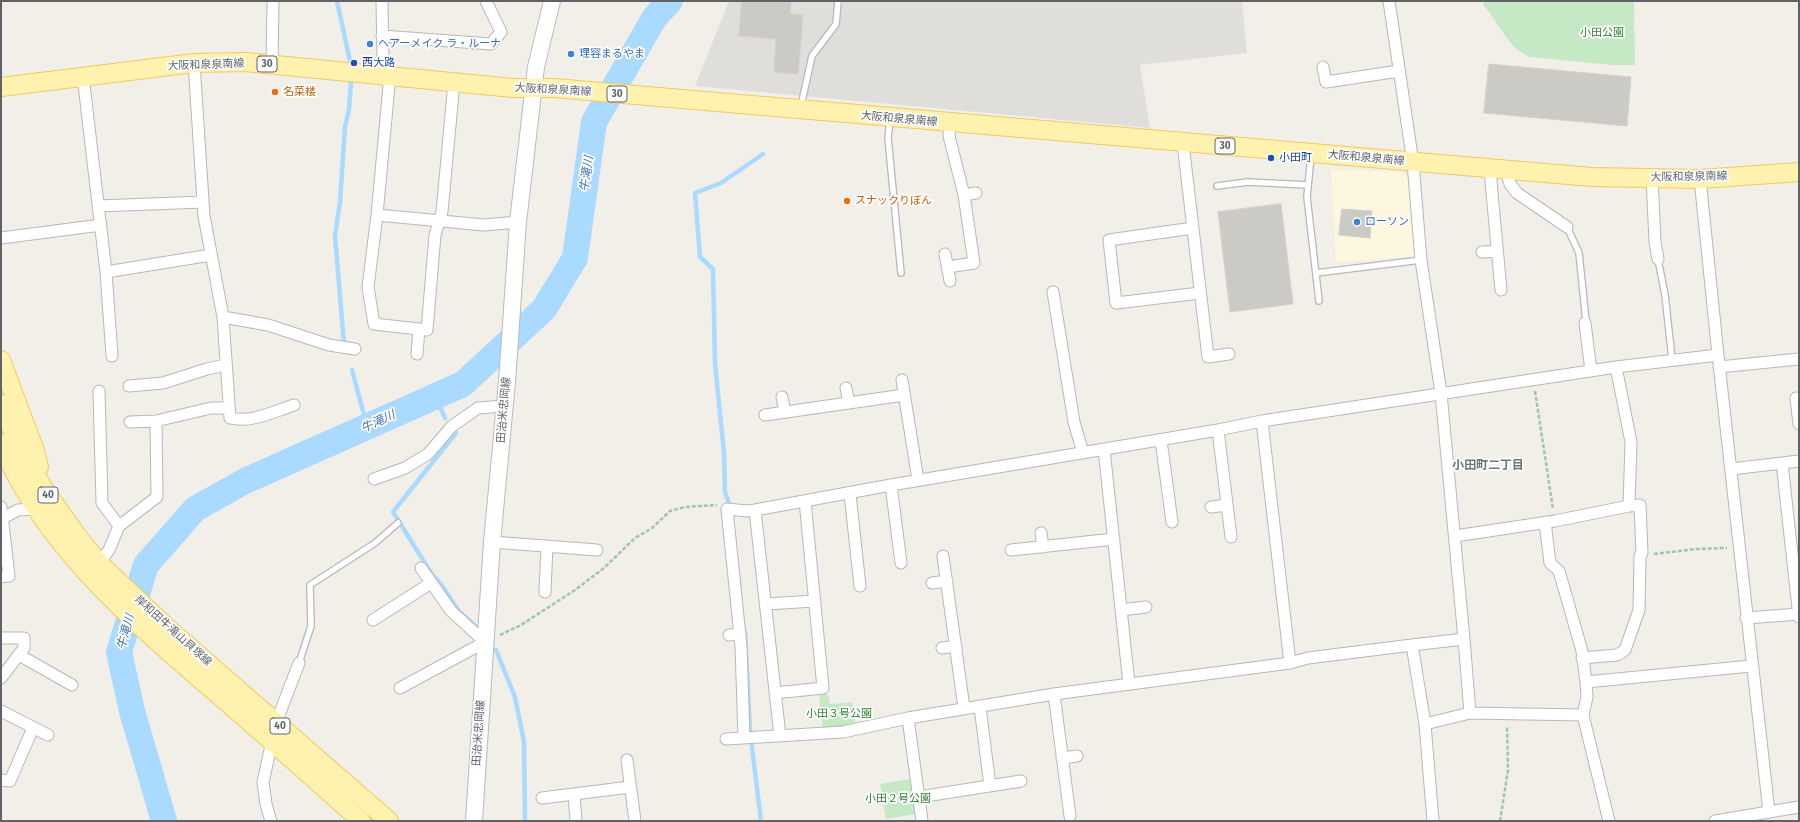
<!DOCTYPE html>
<meta charset="utf-8">
<style>
body{margin:0}
#map{position:relative;width:1800px;height:822px;overflow:hidden;background:#f1efe8;font-family:"Fira Sans",sans-serif}
canvas{display:block}
.frame{position:absolute;inset:0;border:2px solid #5f6368;pointer-events:none}
</style>
<div id="map">
<canvas width="1800" height="822"></canvas>
<div class="frame"></div>
</div>
<script>
const ctx = document.querySelector('canvas').getContext('2d');
ctx.lineJoin = 'round';
function paint(path, color) { ctx.fillStyle = color; ctx.fill(path, 'evenodd'); }
function strokePath(path, color, width, dash) { ctx.strokeStyle = color; ctx.lineWidth = width; ctx.lineCap = dash ? 'butt' : 'round'; ctx.setLineDash(dash || []); ctx.stroke(path); }
function drawText(font, color, halo, rows, align = 'center') {
  ctx.font = font + ' "Fira Sans","Noto Sans JP",sans-serif'; ctx.lineWidth = 3.5; ctx.setLineDash([]); ctx.textBaseline = 'middle'; ctx.strokeStyle = halo; ctx.fillStyle = color; for (const [text, x, y, turn = 0] of rows) {
    ctx.save(); ctx.translate(x, y); ctx.rotate((+turn || 0) * Math.PI / 180); ctx.textAlign = isNaN(turn) ? turn : align; if (halo) ctx.strokeText(text, 0, 0); ctx.fillText(text, 0, 0); ctx.restore();
  }
}
paint(new Path2D(`
 M 1331,170 L 1403,172 L 1408,178 L 1414,256 L 1336,262 Z`), '#fef7e0');
paint(new Path2D(`
 M 729,1 L 1242,1 L 1247,53 L 1140,65 L 1150,128 L 695,86 Z`), '#e0deda');
paint(new Path2D(`
 M 1484,1 L 1634,1 L 1635,65 L 1613,65 L 1529,57 L 1514,47 L 1506,37 L 1490,13 L 1483,5 Z
 M 819,694 L 828,694 L 830,704 L 852,702 L 855,724 L 823,728 Z
 M 910,779 L 916,814 L 886,819 L 880,784 Z`), '#c5e8c5');
strokePath(new Path2D(`
 M 337,1 L 350,61
 M 344,344 L 335,236 L 340,202 L 345,127 L 349,109 L 351,81
 M 352,370 L 367,426
 M 435,396 L 445,418
 M 456,433 L 393,512 L 433,576 C 446,587 450,601 460,612 C 466,619 473,622 479,630
 M 731,509 L 725,492 L 724,453 L 715,364 L 713,269 L 700,257 L 695,193 L 721,183 L 763,154
 M 745,632 L 750,731 L 761,821
 M 496,650 L 515,697 L 524,742 L 525,821`), '#aadaff', 4.5);
strokePath(new Path2D(`
 M 164,821 L 132,711 L 119,652 L 146,565 L 195,509 L 245,481 L 463,384 L 544,309 L 575,258 L 594,122 L 655,17 L 670,1`), '#aadaff', 26);
const building = new Path2D(`
 M 742,1 L 791,1 L 790,14 L 803,15 L 798,74 L 774,72 L 776,39 L 739,36 Z
 M 1489,64 L 1631,77 L 1627,126 L 1484,113 Z
 M 1281,204 L 1293,304 L 1230,312 L 1218,212 Z
 M 1342,209 L 1372,211 L 1370,238 L 1339,235 Z`);
paint(building, '#cccac5');
strokePath(building, '#d6d1c6', 1);
const service = new Path2D(`
 M 801,106 L 812,56 L 836,24 L 838,1
 M 890,120 L 888,138 L 901,273
 M 1311,156 L 1307,197 L 1319,301
 M 1217,186 L 1248,182 L 1308,185
 M 1567,227 L 1579,253 L 1586,321 L 1585,323
 M 1658,259 L 1665,295 L 1672,359
 M 1316,273 L 1421,260
 M 299,663 L 311,626 L 310,585 L 375,543 L 398,523`);
const minor = new Path2D(`
 M 382,1 L 383,64 L 389,86 L 377,215 L 368,287 L 374,324 L 427,330 L 435,235 L 442,212 L 454,82
 M 1389,1 L 1413,163 L 1421,260 L 1441,393 L 1464,639 L 1412,645 L 1425,724 L 1433,821
 M 382,36 L 491,44 L 501,32 L 486,1
 M 194,63 L 204,216 L 223,317 L 230,418 C 251,423 273,412 294,405
 M 272,65 L 273,1
 M 1323,67 L 1326,82 L 1399,71
 M 83,76 L 106,272 L 112,356
 M 1184,143 L 1184,152 L 1208,357 L 1229,354
 M 1491,169 L 1491,182 L 1501,290
 M 1506,170 L 1510,184 L 1517,193 L 1567,227
 M 1652,178 L 1655,242 L 1658,259
 M 1700,179 L 1718,355 L 1769,812
 M 964,195 L 976,193
 M 98,206 L 203,202
 M 377,215 L 484,225 L 518,222
 M 1193,228 L 1109,240 L 1116,303 L 1200,293
 M 1,238 L 101,225
 M 1482,252 L 1497,251
 M 945,254 L 950,281
 M 948,267 L 974,263 L 964,195 L 949,136 L 950,123
 M 106,272 L 211,255
 M 1053,292 L 1074,422 L 1083,453
 M 223,317 L 268,325 L 329,345 L 355,349
 M 1585,323 L 1591,371
 M 417,354 L 419,329
 M 1616,367 L 1631,442 L 1629,506
 M 1719,367 L 1799,359
 M 902,380 L 918,480
 M 129,386 L 163,383 L 207,369 L 226,365
 M 846,388 L 849,403
 M 99,391 L 102,503 L 119,526
 M 782,397 L 785,412
 M 1796,398 L 1799,424
 M 765,415 L 904,395
 M 1262,421 L 1290,663
 M 130,422 L 156,421 L 211,408 L 229,408
 M 1218,430 L 1231,537
 M 1161,440 L 1172,522
 M 1104,449 L 1129,684
 M 1782,463 L 1799,617
 M 1731,469 L 1799,461
 M 374,479 L 405,468 L 428,454 L 452,426 L 478,408 L 504,406
 M 891,485 L 901,563
 M 850,494 L 860,586
 M 1,507 L 9,576 L 1,577
 M 1211,507 L 1227,505
 M 755,510 L 780,736
 M 3,518 L 18,510 L 37,509
 M 1545,522 L 1550,563 L 1559,571 L 1582,651 L 1586,682
 M 1041,533 L 1043,547
 M 1455,536 L 1555,521 L 1629,506 L 1640,505 L 1642,553 L 1640,556 L 1639,610 L 1625,650 L 1617,655 L 1582,658
 M 492,542 L 597,550
 M 1011,550 L 1114,539
 M 943,556 L 964,708
 M 99,563 L 109,550 L 119,526 L 157,497 L 156,421
 M 932,583 L 947,581
 M 545,592 L 547,546
 M 766,604 L 815,601
 M 1121,610 L 1146,607
 M 1746,618 L 1799,614
 M 373,620 L 431,583
 M 729,635 L 740,634
 M 1,638 L 24,638 L 24,648 L 1,678
 M 1464,639 L 1470,713
 M 942,648 L 956,646
 M 19,655 L 72,685
 M 400,688 L 485,642 L 451,611 L 421,568
 M 775,693 L 823,688 L 805,501
 M 1054,694 L 1070,816
 M 980,707 L 990,786
 M 1,711 L 48,735
 M 1583,715 L 1609,821
 M 908,718 L 922,821
 M 1425,724 L 1470,713 L 1583,715 L 1587,697 L 1586,682 L 1751,666
 M 744,737 L 741,646 L 727,509 L 747,511 L 755,510 L 891,485 L 1218,430 L 1262,421 L 1616,367 L 1718,355
 M 726,739 L 843,732 L 908,718 L 1054,694 L 1290,663 L 1308,658 L 1412,645
 M 1062,758 L 1077,756
 M 627,760 L 635,821
 M 1,780 L 10,781 L 33,728
 M 574,794 L 576,821
 M 919,797 L 1021,781
 M 542,798 L 630,787
 M 271,821 L 266,804 L 263,782 L 276,723 L 299,663
 M 1715,821 L 1799,807`);
const secondary = new Path2D(`
 M 474,821 L 492,542 L 507,382 L 518,222 L 536,67 L 552,1`);
const primary = new Path2D(`
 M 1,87 L 194,63 L 245,62 L 513,88 L 554,88 L 1592,177 L 1700,179 L 1799,172
 M 1,360 L 35,451 L 39,467
 M 1,404 L 20,448 L 44,489 L 78,537 L 99,563 L 171,631 L 389,821
 M 1,443 C 44,547 133,621 216,693 C 265,735 313,778 361,821`);
strokePath(service, '#b5b8bc', 8);
strokePath(minor, '#b5b8bc', 13);
strokePath(secondary, '#b6babf', 18);
strokePath(primary, '#f2c960', 20);
strokePath(new Path2D(`
 M 1535,391 L 1553,509
 M 1654,554 L 1696,549 L 1727,548
 M 500,635 L 521,625 L 575,590 L 604,568 L 635,538 L 652,528 L 670,511 L 685,507 L 717,505
 M 1500,821 L 1508,770 L 1507,726`), '#9cc7a9', 2.5, [4, 2]);
strokePath(service, '#fff', 5.5);
strokePath(minor, '#fff', 11);
strokePath(secondary, '#fff', 16);
strokePath(primary, '#fff2af', 18);
for (const [x, y, r, color] of [
 [370,44,4,"#3f7fe0"],
 [571,54,4,"#3f7fe0"],
 [354,63,4,"#1a4fb4"],
 [275,92,4,"#e8710a"],
 [1271,158,4,"#1a4fb4"],
 [847,201,4,"#e8710a"],
 [1357,222,4,"#3f7fe0"]
]) { const dot = new Path2D(); dot.arc(x, y, r, 0, 2 * Math.PI); ctx.fillStyle = color; ctx.fill(dot); strokePath(dot, '#fff', 1.5); }
for (const [x, y, w] of [
 [267,64,20],
 [617,94,20],
 [1225,146,20],
 [48,495,20],
 [280,726,20]
]) { const box = new Path2D(); box.roundRect(x - w / 2, y - 8, w, 16, 3); ctx.fillStyle = '#fff'; ctx.fill(box); strokePath(box, '#5f6368', 1); }
drawText('bold 10px', '#5f6368', null, [
 ["30",267,64],
 ["30",617,94],
 ["30",1225,146],
 ["40",48,495],
 ["40",280,726]
]);
drawText('11px', '#348238', '#fff', [
 ["小田公園",1602,33],
 ["小田３号公園",839,714],
 ["小田２号公園",898,799]
]);
drawText('11px', '#366cbe', '#fff', [
 ["ヘアーメイク ラ・ルーナ",378,44],
 ["理容まるやま",579,54],
 ["ローソン",1365,222]
], 'left');
drawText('11px', '#164399', '#fff', [
 ["西大路",362,63],
 ["小田町",1279,158]
], 'left');
drawText('11px', '#5f6368', '#fff', [
 ["大阪和泉泉南線",206,65,-2],
 ["大阪和泉泉南線",553,90,3],
 ["大阪和泉泉南線",899,119,5],
 ["大阪和泉泉南線",1366,158,5],
 ["大阪和泉泉南線",1689,177,-1],
 ["田治米忠岡線",504,410,-85],
 ["岸和田牛滝山貝塚線",173,631,42],
 ["田治米忠岡線",479,733,-86]
]);
drawText('11px', '#c56008', '#fff', [
 ["名菜楼",283,92],
 ["スナックりぼん",855,201]
], 'left');
drawText('italic 12px', '#4174aa', '#fff', [
 ["牛滝川",587,174,-82],
 ["牛滝川",378,422,-24],
 ["牛滝川",126,632,-75]
]);
drawText('bold 12px', '#70757a', '#fff', [
 ["小田町二丁目",1488,466]
]);
</script>
